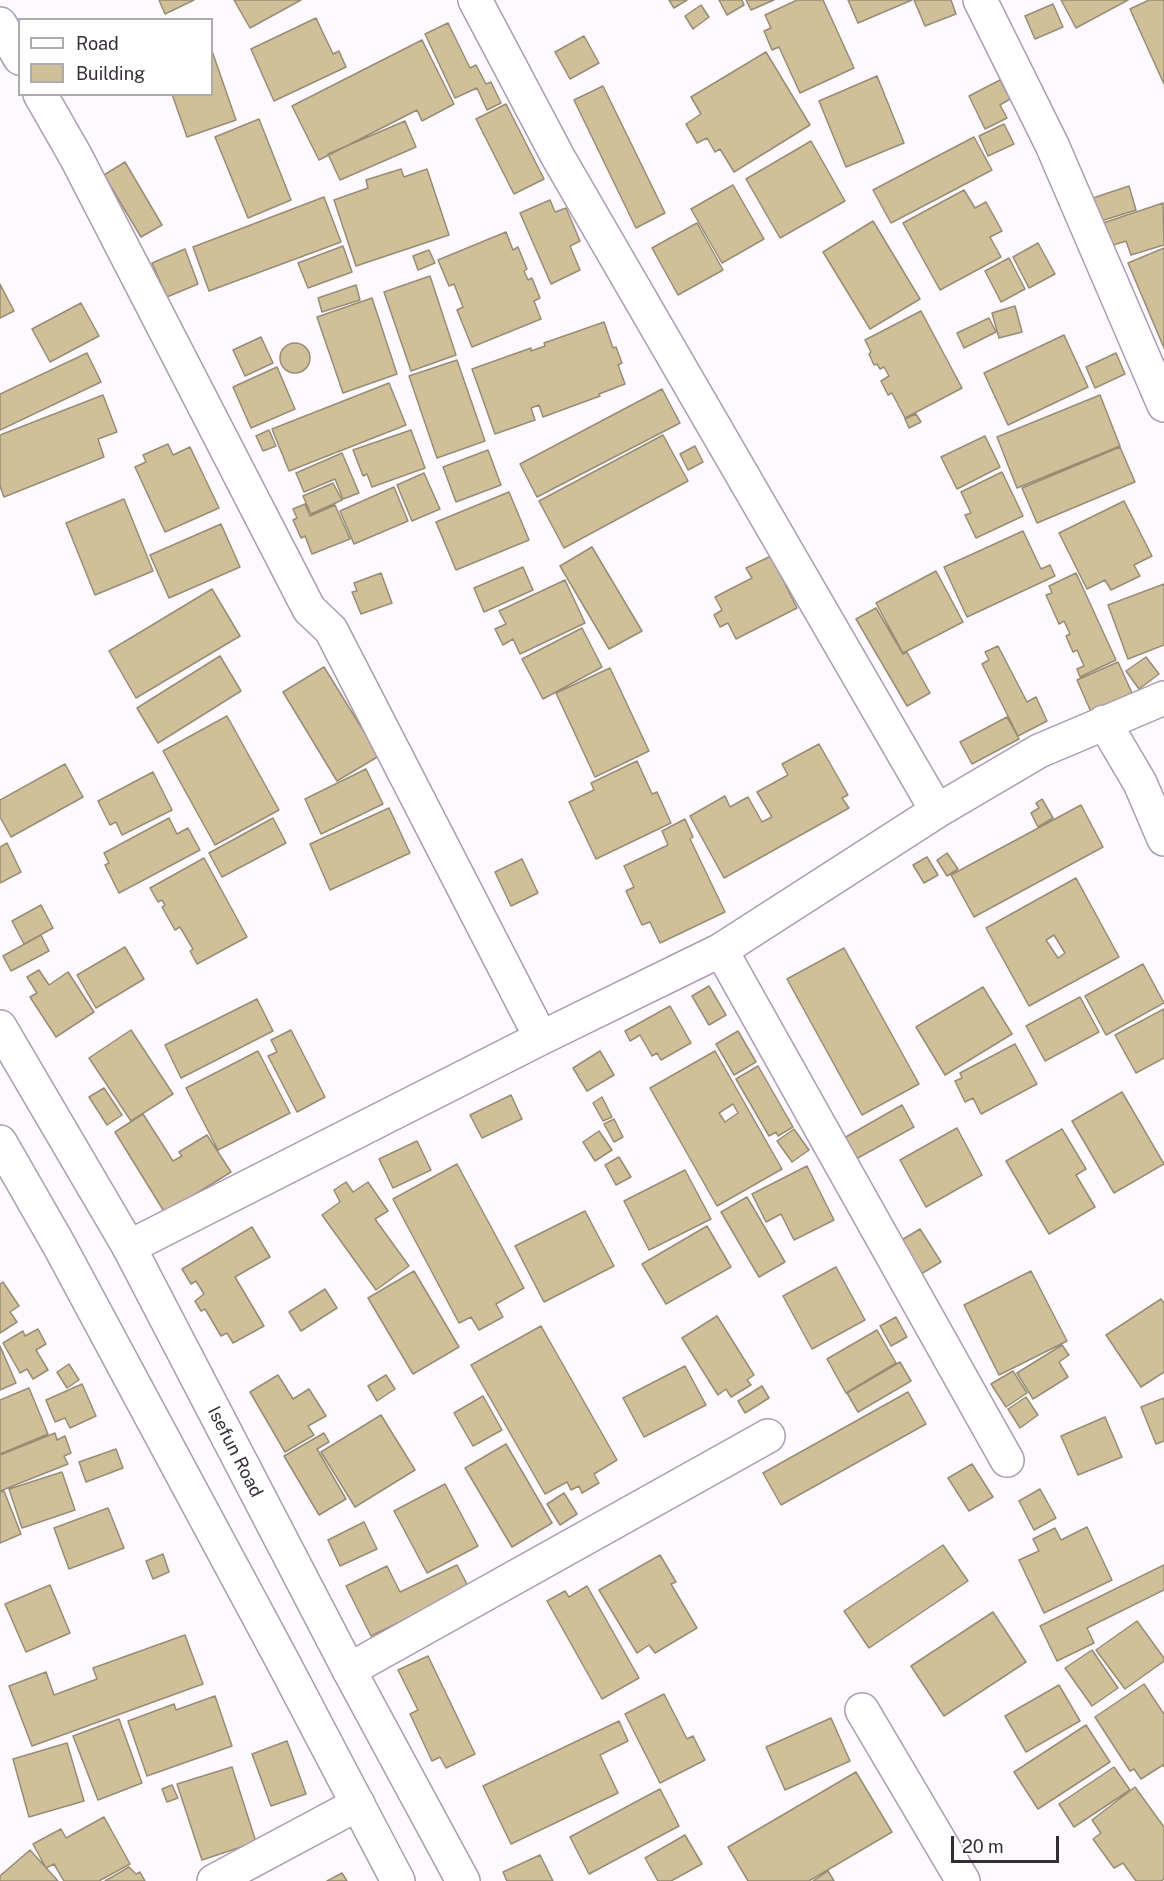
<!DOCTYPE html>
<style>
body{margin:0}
#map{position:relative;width:1164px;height:1881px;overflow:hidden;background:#fdf9fe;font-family:"Public Sans",sans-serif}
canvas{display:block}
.legend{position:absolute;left:18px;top:18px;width:195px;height:78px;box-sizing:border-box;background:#fff;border:2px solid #aeabaf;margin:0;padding:8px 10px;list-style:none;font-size:18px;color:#342d36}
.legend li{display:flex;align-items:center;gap:12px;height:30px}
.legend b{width:30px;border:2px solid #aeabaf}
.scale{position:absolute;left:951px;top:1836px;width:108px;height:27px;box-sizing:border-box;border:3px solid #342d36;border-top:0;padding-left:8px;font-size:18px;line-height:21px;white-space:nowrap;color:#342d36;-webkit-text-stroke:4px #fff;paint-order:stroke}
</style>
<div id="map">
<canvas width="1164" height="1881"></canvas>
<ul class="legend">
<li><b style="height:8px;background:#fff"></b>Road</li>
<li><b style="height:16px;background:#d0c099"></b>Building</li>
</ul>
<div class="scale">20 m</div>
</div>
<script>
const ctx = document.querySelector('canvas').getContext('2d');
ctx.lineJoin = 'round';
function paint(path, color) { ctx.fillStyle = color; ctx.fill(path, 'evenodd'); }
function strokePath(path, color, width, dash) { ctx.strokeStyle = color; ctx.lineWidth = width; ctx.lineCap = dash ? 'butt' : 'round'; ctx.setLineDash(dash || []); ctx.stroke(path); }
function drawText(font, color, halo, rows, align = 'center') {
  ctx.font = font + ' "Public Sans",sans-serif'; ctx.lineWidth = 4.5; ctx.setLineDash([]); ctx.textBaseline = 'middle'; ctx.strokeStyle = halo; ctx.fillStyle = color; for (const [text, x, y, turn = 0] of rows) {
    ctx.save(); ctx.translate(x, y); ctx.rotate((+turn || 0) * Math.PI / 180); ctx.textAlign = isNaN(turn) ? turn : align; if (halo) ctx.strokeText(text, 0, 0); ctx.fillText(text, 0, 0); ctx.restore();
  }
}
const building = new Path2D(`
 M 159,0 L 194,0 L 165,14 Z
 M 234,0 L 301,0 L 250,28 Z
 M 669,0 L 687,0 L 674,8 Z
 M 719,0 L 742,0 L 744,5 L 727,15 Z
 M 746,0 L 774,0 L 751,10 Z
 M 797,0 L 823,0 L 854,68 L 800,93 L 779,47 L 772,50 L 764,31 L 771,28 L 765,15 Z
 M 848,0 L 912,0 L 858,23 Z
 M 914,0 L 951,0 L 956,14 L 925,26 Z
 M 1061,0 L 1128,0 L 1076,28 Z
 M 1149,0 L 1164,0 L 1164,84 L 1130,9 Z
 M 1053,4 L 1063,27 L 1035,39 L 1025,16 Z
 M 701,5 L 709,17 L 693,29 L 685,16 Z
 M 316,18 L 333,54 L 339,51 L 346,67 L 274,101 L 251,49 Z
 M 448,23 L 470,68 L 476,65 L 486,84 L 491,82 L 501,103 L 487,110 L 477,88 L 455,98 L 425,34 Z
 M 584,36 L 599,63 L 570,79 L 555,52 Z
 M 422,40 L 454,104 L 422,121 L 417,110 L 319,160 L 292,106 Z
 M 212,51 L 236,120 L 187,137 L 172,94 L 212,94 Z
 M 766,52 L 810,125 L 734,172 L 720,149 L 715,152 L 707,138 L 697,143 L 686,124 L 701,114 L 691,97 Z
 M 877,76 L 904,143 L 846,167 L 819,101 Z
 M 1000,80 L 1010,99 L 1000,105 L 1007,118 L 985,129 L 969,96 Z
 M 603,86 L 665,213 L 636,228 L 574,100 Z
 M 506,104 L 544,179 L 514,194 L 476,119 Z
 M 259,119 L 291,200 L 248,218 L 215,137 Z
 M 405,121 L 416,147 L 340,180 L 328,154 Z
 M 1004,124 L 1014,144 L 988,156 L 979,136 Z
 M 974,137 L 992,170 L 891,223 L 873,190 Z
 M 811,141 L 845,201 L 780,238 L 746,179 Z
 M 125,162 L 162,225 L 141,237 L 104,175 Z
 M 401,169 L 404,177 L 427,169 L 449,235 L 356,266 L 334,200 L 368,188 L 366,180 Z
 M 733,185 L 764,239 L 722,263 L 691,209 Z
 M 1129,186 L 1136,210 L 1101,221 L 1093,198 Z
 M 964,190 L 975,208 L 986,202 L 1002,231 L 990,237 L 1001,257 L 940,290 L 903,223 Z
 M 324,197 L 341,242 L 209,291 L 193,247 Z
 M 550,200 L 555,212 L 566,208 L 580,241 L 570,246 L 580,270 L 551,284 L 520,213 Z
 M 1163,203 L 1164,245 L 1131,255 L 1126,241 L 1107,247 L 1100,224 Z
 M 873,221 L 920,299 L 870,329 L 823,252 Z
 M 697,223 L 723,270 L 678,295 L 652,248 Z
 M 506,232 L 513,250 L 518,247 L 527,269 L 524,271 L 528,280 L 532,278 L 540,298 L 534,301 L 541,319 L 472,347 L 457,310 L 463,307 L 454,284 L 449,286 L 438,260 Z
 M 1038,243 L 1055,274 L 1029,288 L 1013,257 Z
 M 343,246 L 352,272 L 308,288 L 298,263 Z
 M 1164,248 L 1164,348 L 1128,263 Z
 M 185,249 L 198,284 L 167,297 L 152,263 Z
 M 429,250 L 435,263 L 418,270 L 413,256 Z
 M 1009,258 L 1025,289 L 1001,302 L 985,271 Z
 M 430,276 L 456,355 L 411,371 L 384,292 Z
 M 0,284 L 14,311 L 0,318 Z
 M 356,285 L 360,300 L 322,312 L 318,298 Z
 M 372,298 L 397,374 L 343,393 L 317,317 Z
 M 81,303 L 99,336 L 50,362 L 32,329 Z
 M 1015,306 L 1022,332 L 999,338 L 992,313 Z
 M 921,311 L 962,388 L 905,418 L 892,393 L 888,395 L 881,381 L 889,376 L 884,367 L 880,369 L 877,364 L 874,365 L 869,354 L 871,352 L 865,340 Z
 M 989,318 L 996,332 L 964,348 L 957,333 Z
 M 604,322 L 613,348 L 616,347 L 622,363 L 618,365 L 625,384 L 599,394 L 600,396 L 543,417 L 539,405 L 531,408 L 535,420 L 495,434 L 472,369 L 531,348 L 531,351 L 545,346 L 544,343 Z
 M 1064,335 L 1088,387 L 1008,425 L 984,373 Z
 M 261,337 L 273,363 L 245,376 L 233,350 Z
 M280 358a15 15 0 1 1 30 0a15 15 0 1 1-30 0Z
 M 87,353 L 101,382 L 0,430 L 0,394 Z
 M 1116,353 L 1125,374 L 1095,388 L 1086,367 Z
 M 457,360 L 485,441 L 437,458 L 409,376 Z
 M 277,367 L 295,409 L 251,428 L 233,387 Z
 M 389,383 L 406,425 L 289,471 L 272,429 Z
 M 662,389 L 680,423 L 537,497 L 520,464 Z
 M 103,395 L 117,432 L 98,439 L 104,457 L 4,497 L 0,486 L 0,435 Z
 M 1100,395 L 1120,446 L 1017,488 L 997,437 Z
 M 916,414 L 921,422 L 909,428 L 905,419 Z
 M 269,430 L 276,446 L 263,451 L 256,436 Z
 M 411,430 L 425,468 L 372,487 L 367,474 L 363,476 L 353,450 Z
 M 663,435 L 688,481 L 564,548 L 539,501 Z
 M 985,436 L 1000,467 L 957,489 L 941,457 Z
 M 168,444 L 173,455 L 190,447 L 219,508 L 165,532 L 135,467 L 146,462 L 143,455 Z
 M 695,446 L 703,462 L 688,470 L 680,454 Z
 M 1120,447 L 1135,482 L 1037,523 L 1022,488 Z
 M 488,450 L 501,485 L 456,502 L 443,467 Z
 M 342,453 L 359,493 L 343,499 L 335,479 L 304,492 L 296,473 Z
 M 1002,472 L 1023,516 L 976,538 L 965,515 L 971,513 L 961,492 Z
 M 424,473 L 440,509 L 412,521 L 397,485 Z
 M 333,483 L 342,500 L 311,514 L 303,496 Z
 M 394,487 L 408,521 L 354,544 L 340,511 Z
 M 509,492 L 529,540 L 456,570 L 436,522 Z
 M 124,499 L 153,571 L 95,595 L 66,523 Z
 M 1124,501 L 1152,556 L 1134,565 L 1140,576 L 1111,590 L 1105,580 L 1087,589 L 1059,533 Z
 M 305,504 L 310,516 L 335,505 L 350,539 L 312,554 L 305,536 L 301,538 L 293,520 L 297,518 L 293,509 Z
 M 221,524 L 240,567 L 169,598 L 150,555 Z
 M 1023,531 L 1041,569 L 1050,565 L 1055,576 L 967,617 L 944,567 Z
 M 592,547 L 642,631 L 609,649 L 560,566 Z
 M 771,556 L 797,608 L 736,639 L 728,623 L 720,627 L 714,615 L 722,610 L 715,597 L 752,578 L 746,568 Z
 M 523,567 L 533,590 L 484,612 L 474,588 Z
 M 936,571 L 963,622 L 903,653 L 876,603 Z
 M 381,573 L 392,603 L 361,614 L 352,592 L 357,591 L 354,583 Z
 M 1076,573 L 1116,660 L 1080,677 L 1077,669 L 1084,666 L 1077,650 L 1073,652 L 1066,636 L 1070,634 L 1064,621 L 1059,624 L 1046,595 L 1052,593 L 1049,586 Z
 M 565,580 L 585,623 L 520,654 L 513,639 L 503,645 L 495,629 L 506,624 L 499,611 Z
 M 1164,584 L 1164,645 L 1128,659 L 1108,605 Z
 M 212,589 L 240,636 L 136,698 L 109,651 Z
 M 876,608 L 903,654 L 907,652 L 930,693 L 907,706 L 856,619 Z
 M 582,628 L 602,667 L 543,699 L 522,659 Z
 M 998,646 L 1027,702 L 1036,697 L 1047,721 L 1018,736 L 982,664 L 989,660 L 985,652 Z
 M 220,656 L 241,691 L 158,743 L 137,708 Z
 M 1146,657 L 1159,674 L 1139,689 L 1126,671 Z
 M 1118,662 L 1132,693 L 1091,712 L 1077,680 Z
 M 324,667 L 379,756 L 337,781 L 283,692 Z
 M 610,668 L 649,751 L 595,777 L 556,693 Z
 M 227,716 L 279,810 L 215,845 L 163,751 Z
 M 1007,717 L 1019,739 L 972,764 L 960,742 Z
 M 819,744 L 848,795 L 842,798 L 849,808 L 724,878 L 690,816 L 725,796 L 730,807 L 748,797 L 762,822 L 772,817 L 757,792 L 788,775 L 782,764 Z
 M 637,761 L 652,794 L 657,792 L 671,823 L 596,859 L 569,802 L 594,790 L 591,783 Z
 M 65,764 L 83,797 L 11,837 L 0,817 L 0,800 Z
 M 366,769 L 383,804 L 321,834 L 305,799 Z
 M 153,772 L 172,810 L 122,835 L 116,822 L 110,825 L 98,801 Z
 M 1042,799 L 1053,818 L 1038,827 L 1031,813 L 1039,808 L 1036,803 Z
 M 1081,805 L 1103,847 L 974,917 L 951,875 Z
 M 389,808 L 410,853 L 330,890 L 310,844 Z
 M 169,818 L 177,834 L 188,828 L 200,850 L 119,893 L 105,865 L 109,863 L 104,853 Z
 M 273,818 L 286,843 L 222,877 L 209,853 Z
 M 685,819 L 693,837 L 690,839 L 725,912 L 660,943 L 650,922 L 642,925 L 626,891 L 634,887 L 624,866 L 668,845 L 662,831 Z
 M 7,843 L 21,872 L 0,883 L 0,847 Z
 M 947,853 L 958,869 L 947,876 L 937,860 Z
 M 927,857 L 938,875 L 924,883 L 913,865 Z
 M 204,858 L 247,937 L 197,964 L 190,951 L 193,949 L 180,927 L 175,930 L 162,907 L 165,905 L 162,900 L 158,902 L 150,888 Z
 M 522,859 L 538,893 L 511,906 L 495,872 Z
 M 1076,878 L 1119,957 L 1029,1006 L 986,928 ZM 1054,935 L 1065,953 L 1058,958 L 1046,940 Z
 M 41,905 L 53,928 L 24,944 L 12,921 Z
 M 41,935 L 49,951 L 11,971 L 3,956 Z
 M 125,947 L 144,979 L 96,1008 L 77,975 Z
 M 844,948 L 919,1084 L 862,1115 L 787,979 Z
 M 1143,964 L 1164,1003 L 1106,1035 L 1085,996 Z
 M 39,970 L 49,985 L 68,972 L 94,1012 L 56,1037 L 30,997 L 37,993 L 27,977 Z
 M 709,986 L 726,1015 L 709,1025 L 692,996 Z
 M 983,987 L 1012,1034 L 945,1075 L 916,1027 Z
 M 1080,997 L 1099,1032 L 1045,1061 L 1026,1026 Z
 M 257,999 L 273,1031 L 181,1078 L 165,1045 Z
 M 670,1006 L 691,1043 L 661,1060 L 657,1053 L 652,1056 L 640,1035 L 630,1041 L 625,1031 Z
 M 1164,1009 L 1164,1058 L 1136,1073 L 1115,1035 Z
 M 131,1030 L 173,1094 L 131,1121 L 89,1058 Z
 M 291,1030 L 325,1097 L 297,1112 L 268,1056 L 277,1052 L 271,1040 Z
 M 738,1031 L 756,1062 L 734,1075 L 716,1044 Z
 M 1015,1044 L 1037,1084 L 981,1114 L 973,1098 L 965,1102 L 955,1081 L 962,1078 L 960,1073 Z
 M 258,1051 L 290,1113 L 218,1150 L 186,1088 Z
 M 600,1051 L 614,1075 L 587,1091 L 573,1068 Z
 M 715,1051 L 782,1169 L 717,1206 L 650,1088 ZM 733,1104 L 738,1113 L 725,1122 L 719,1113 Z
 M 758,1066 L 793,1127 L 778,1136 L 776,1132 L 769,1136 L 736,1079 Z
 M 104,1088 L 122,1115 L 107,1125 L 89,1097 Z
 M 1122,1092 L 1164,1164 L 1114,1193 L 1072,1121 Z
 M 511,1095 L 522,1119 L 482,1138 L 470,1115 Z
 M 602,1097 L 612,1117 L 603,1121 L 593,1103 Z
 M 902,1105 L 914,1127 L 856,1159 L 844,1138 Z
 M 143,1114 L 173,1161 L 182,1156 L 179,1152 L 207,1135 L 231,1172 L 165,1213 L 115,1132 Z
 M 614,1119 L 623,1137 L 614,1142 L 604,1124 Z
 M 957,1128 L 982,1175 L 926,1207 L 900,1160 Z
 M 794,1129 L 809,1150 L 792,1162 L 777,1141 Z
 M 1062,1129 L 1086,1169 L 1076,1175 L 1095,1207 L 1049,1234 L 1006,1161 Z
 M 599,1131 L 612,1150 L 595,1161 L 583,1142 Z
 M 417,1141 L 431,1170 L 393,1188 L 379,1159 Z
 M 619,1157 L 631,1177 L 616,1185 L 605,1165 Z
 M 457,1164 L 524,1288 L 496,1304 L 503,1317 L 479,1330 L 471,1317 L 459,1323 L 393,1199 Z
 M 807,1166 L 834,1220 L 794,1240 L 781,1214 L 766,1222 L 752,1194 Z
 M 685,1170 L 711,1219 L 649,1250 L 624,1201 Z
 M 346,1182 L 353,1192 L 368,1182 L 388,1211 L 375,1219 L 409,1266 L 376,1290 L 322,1215 L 340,1202 L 334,1190 Z
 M 747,1197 L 785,1262 L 759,1277 L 721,1212 Z
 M 585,1211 L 614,1266 L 544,1302 L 515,1246 Z
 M 707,1226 L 731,1267 L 666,1304 L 642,1264 Z
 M 252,1227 L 270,1257 L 235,1277 L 264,1326 L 233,1343 L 227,1333 L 221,1336 L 205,1309 L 201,1311 L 195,1301 L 204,1294 L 196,1281 L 191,1284 L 182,1269 Z
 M 920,1229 L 941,1262 L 921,1274 L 900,1241 Z
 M 836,1267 L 865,1320 L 812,1349 L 783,1296 Z
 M 414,1271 L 459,1347 L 413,1374 L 368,1298 Z
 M 1031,1271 L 1067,1341 L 999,1375 L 964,1305 Z
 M 3,1282 L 19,1306 L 10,1312 L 17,1322 L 0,1333 L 0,1284 Z
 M 325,1289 L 337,1308 L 301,1331 L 289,1312 Z
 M 1161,1299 L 1164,1303 L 1164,1372 L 1141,1387 L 1106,1335 Z
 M 717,1316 L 754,1375 L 747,1380 L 751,1385 L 731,1397 L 726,1389 L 718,1395 L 682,1338 Z
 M 896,1317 L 907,1337 L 891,1346 L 880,1326 Z
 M 541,1326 L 617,1460 L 594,1474 L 599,1483 L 582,1493 L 579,1486 L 571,1490 L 567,1482 L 545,1494 L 471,1365 Z
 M 38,1329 L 46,1344 L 36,1350 L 48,1370 L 33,1379 L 27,1369 L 20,1373 L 3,1343 L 23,1331 L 25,1336 Z
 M 877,1330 L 896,1363 L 846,1393 L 827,1359 Z
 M 1062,1345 L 1069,1355 L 1059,1362 L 1068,1377 L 1033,1399 L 1017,1373 Z
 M 0,1346 L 16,1383 L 0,1390 Z
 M 900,1362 L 911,1381 L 858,1412 L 847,1393 Z
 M 69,1364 L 79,1380 L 67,1388 L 57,1372 Z
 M 685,1366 L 706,1405 L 644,1437 L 623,1398 Z
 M 1013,1371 L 1027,1393 L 1006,1407 L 991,1384 Z
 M 278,1375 L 293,1399 L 309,1389 L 326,1416 L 308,1426 L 314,1435 L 285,1452 L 250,1392 Z
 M 386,1375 L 395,1389 L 377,1401 L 368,1386 Z
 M 82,1384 L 96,1416 L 70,1428 L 65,1418 L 55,1422 L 46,1400 Z
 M 762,1386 L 769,1398 L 745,1413 L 738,1401 Z
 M 29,1388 L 48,1434 L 0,1454 L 0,1400 Z
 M 908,1392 L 926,1424 L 781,1505 L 763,1473 Z
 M 483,1396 L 502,1430 L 473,1446 L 454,1413 Z
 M 1026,1397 L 1038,1415 L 1020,1428 L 1008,1409 Z
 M 1164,1398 L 1164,1441 L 1156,1444 L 1141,1407 Z
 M 381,1415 L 415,1470 L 355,1507 L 321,1452 Z
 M 1105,1417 L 1122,1457 L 1078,1475 L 1061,1436 Z
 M 55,1433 L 57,1440 L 65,1436 L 71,1453 L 64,1456 L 68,1464 L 0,1491 L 0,1455 Z
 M 324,1433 L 329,1442 L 317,1449 L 346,1499 L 319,1515 L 284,1456 Z
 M 506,1444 L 552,1523 L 512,1547 L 465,1468 Z
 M 116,1449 L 123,1468 L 86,1482 L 79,1462 Z
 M 972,1464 L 993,1497 L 969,1511 L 948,1478 Z
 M 62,1472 L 75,1510 L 22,1528 L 9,1489 Z
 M 445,1484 L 478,1546 L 427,1573 L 394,1511 Z
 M 1040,1489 L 1056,1518 L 1034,1530 L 1019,1501 Z
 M 4,1491 L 21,1534 L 0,1543 L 0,1492 Z
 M 564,1493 L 577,1514 L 560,1525 L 547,1504 Z
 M 108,1508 L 124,1548 L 69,1569 L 54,1528 Z
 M 364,1522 L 377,1549 L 340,1566 L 328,1540 Z
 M 1087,1527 L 1112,1580 L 1044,1613 L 1019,1560 L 1039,1551 L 1033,1539 L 1055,1528 L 1061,1540 Z
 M 943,1545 L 968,1581 L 869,1648 L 844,1611 Z
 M 163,1554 L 169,1572 L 153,1579 L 146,1561 Z
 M 660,1555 L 676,1582 L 671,1584 L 697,1628 L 655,1653 L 649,1645 L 637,1653 L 599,1590 Z
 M 457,1565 L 469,1588 L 371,1636 L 346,1586 L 387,1566 L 400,1592 Z
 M 1164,1565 L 1164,1590 L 1087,1628 L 1094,1643 L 1057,1661 L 1040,1626 Z
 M 50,1585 L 70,1633 L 26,1652 L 5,1604 Z
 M 587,1586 L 639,1678 L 602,1699 L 547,1601 L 565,1591 L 569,1597 Z
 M 993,1612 L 1026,1662 L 944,1716 L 911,1666 Z
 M 1137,1621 L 1164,1658 L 1164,1661 L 1125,1689 L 1096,1650 Z
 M 185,1635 L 203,1684 L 32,1746 L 9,1686 L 46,1672 L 54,1695 L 97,1679 L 93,1668 Z
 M 1092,1650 L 1118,1688 L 1092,1706 L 1065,1668 Z
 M 428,1656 L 475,1754 L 446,1768 L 440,1757 L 432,1761 L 410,1714 L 418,1710 L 398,1670 Z
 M 1144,1684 L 1164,1714 L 1164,1767 L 1163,1765 L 1141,1779 L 1134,1769 L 1130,1771 L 1095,1717 Z
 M 1059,1685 L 1080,1721 L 1026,1752 L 1005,1716 Z
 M 664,1694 L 687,1739 L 693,1736 L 705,1760 L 660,1783 L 625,1714 Z
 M 215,1696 L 232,1746 L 147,1776 L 128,1721 L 174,1704 L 176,1710 Z
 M 831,1718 L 850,1761 L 785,1790 L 766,1747 Z
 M 119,1719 L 142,1783 L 98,1800 L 73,1736 Z
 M 619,1721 L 628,1741 L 600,1755 L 618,1793 L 511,1844 L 483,1786 Z
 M 1086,1725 L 1110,1762 L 1038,1809 L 1014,1772 Z
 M 287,1741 L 306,1794 L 271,1806 L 252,1754 Z
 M 67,1743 L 84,1801 L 29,1817 L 13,1759 Z
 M 232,1767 L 256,1842 L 202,1860 L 177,1784 Z
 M 1114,1767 L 1130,1790 L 1074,1827 L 1059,1804 Z
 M 856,1772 L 892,1832 L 809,1881 L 748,1881 L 728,1847 Z
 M 172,1785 L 178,1798 L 167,1802 L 162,1789 Z
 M 1135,1787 L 1164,1827 L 1164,1879 L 1161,1881 L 1136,1881 L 1123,1863 L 1114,1868 L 1093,1839 L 1101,1833 L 1092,1820 Z
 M 660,1789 L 679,1826 L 589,1874 L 570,1837 Z
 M 104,1817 L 130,1864 L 99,1881 L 64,1881 L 54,1864 L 46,1868 L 33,1844 L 61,1829 L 66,1838 Z
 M 685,1835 L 702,1864 L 671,1881 L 658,1881 L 645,1858 Z
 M 30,1850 L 58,1881 L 0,1881 L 0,1876 Z
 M 540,1855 L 553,1881 L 507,1881 L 503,1872 Z
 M 129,1867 L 136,1874 L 140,1872 L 145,1881 L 105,1881 Z
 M 828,1871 L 834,1881 L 813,1881 Z
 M 342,1873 L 347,1881 L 327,1881 Z`);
paint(building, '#d0c099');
strokePath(building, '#988d74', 1.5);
const street = new Path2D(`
 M 475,0 L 558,157 L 937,811
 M 980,0 L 1052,145 L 1164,405
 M 0,24 L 20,58
 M 40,94 L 76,157 L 309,609 L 331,630 L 348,663 L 541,1038
 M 1104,722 L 1140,783 L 1164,839
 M 721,950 L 1007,1460
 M 129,1247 L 541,1038 L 721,950 L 937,811 L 1039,751 L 1164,698
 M 349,1670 L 768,1436
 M 862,1710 L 963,1881
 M 214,1881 L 358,1804`);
const secondary = new Path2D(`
 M 0,1027 L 129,1247 L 349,1670 L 463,1881
 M 0,1142 L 59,1245 L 282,1660 L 398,1881`);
strokePath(street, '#ac9bb2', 36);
strokePath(secondary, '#ac9bb2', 36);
strokePath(street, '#fff', 33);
strokePath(secondary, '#fff', 33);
drawText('18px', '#342d36', '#fff', [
 ["Isefun Road",235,1452,63]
]);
</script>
